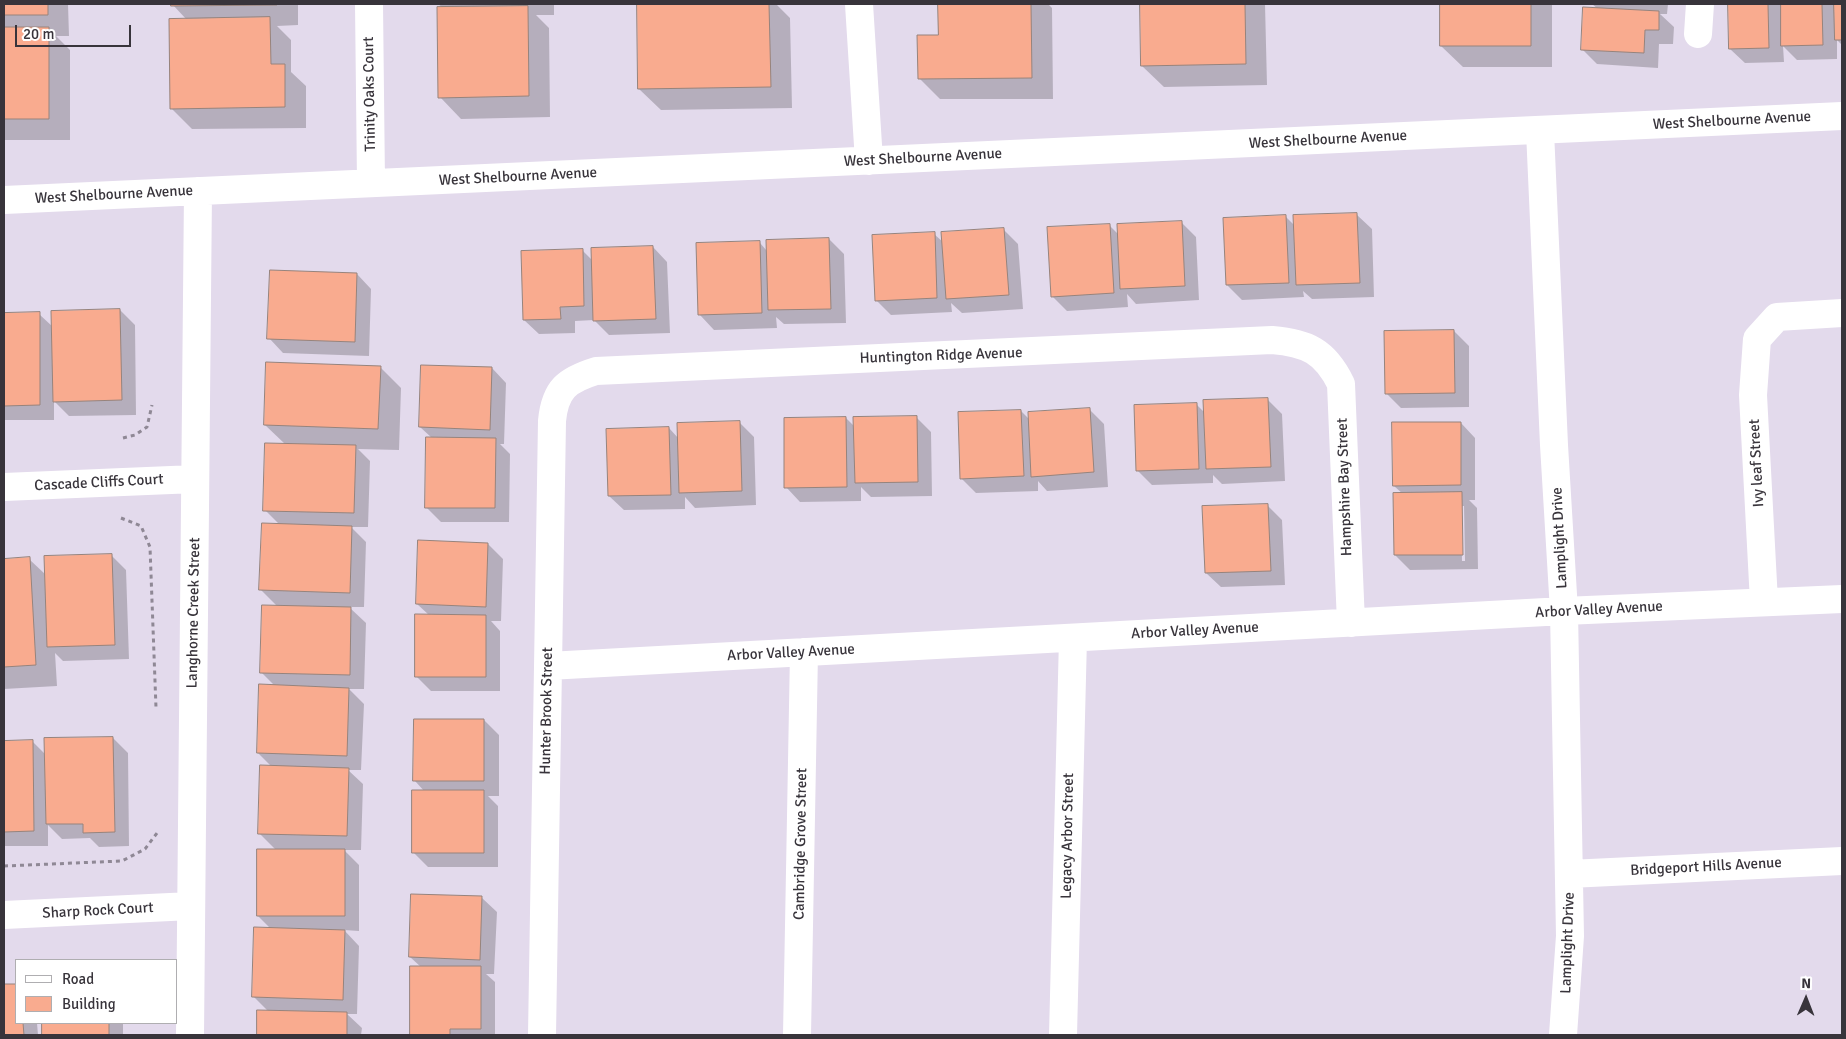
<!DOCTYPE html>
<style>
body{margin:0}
#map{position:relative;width:1846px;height:1039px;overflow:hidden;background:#e3daec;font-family:Signika,sans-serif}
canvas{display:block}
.frame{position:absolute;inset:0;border:5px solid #38343b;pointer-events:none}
.legend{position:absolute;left:15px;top:959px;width:162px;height:65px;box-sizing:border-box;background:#fff;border:1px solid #afaeb1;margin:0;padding:6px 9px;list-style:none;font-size:15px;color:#38343b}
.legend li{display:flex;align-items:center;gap:10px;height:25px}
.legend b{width:25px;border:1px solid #afaeb1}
.north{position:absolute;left:1781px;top:974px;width:50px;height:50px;-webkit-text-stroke:4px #fff;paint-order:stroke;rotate:1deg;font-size:14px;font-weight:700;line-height:20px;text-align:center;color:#38343b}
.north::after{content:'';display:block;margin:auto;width:18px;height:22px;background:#38343b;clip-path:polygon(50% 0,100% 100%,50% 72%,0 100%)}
.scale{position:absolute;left:15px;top:25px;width:116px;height:22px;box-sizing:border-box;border:2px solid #38343b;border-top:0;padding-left:6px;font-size:15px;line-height:18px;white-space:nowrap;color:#38343b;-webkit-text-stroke:4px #fff;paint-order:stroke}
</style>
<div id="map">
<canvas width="1846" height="1039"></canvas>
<div class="frame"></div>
<ul class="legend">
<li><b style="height:6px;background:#fff"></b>Road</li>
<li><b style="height:14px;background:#f9ab8f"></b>Building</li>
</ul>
<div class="north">N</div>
<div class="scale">20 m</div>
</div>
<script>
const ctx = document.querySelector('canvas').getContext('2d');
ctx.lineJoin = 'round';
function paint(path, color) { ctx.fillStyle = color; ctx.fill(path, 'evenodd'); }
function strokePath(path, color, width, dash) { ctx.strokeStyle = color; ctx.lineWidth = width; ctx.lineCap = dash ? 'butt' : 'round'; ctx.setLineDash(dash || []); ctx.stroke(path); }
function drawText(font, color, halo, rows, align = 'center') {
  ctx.font = font + ' Signika,sans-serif'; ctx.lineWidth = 4.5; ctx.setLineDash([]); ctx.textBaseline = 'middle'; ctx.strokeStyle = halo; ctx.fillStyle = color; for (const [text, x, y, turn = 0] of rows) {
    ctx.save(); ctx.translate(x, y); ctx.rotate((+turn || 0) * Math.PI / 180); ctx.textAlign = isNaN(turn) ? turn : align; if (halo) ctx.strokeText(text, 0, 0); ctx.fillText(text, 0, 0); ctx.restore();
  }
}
paint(new Path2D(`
 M 4,4 L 68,4 L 69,36 L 56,36 L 70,50 L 70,140 L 4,140 Z
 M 172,4 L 298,4 L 298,25 L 277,26 L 291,40 L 291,72 L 306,86 L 306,128 L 192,129 L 171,108 L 187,20 Z
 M 438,4 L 554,4 L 554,15 L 536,15 L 549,28 L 550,117 L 461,119 L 440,97 L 443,8 Z
 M 638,4 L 788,4 L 777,5 L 790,18 L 792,108 L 661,110 L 639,89 Z
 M 939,4 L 1048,4 L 1052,8 L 1053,99 L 940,99 L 919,78 L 939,36 Z
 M 1141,4 L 1265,4 L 1267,85 L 1164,87 L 1142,66 Z
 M 1441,4 L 1552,4 L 1552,67 L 1463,67 L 1441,46 Z
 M 1592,4 L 1668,4 L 1667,14 L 1660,14 L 1674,27 L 1673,44 L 1659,44 L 1658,68 L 1597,64 L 1582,49 L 1598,9 Z
 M 1729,4 L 1842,4 L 1842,45 L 1837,40 L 1837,59 L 1797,60 L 1783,46 L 1784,62 L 1745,63 L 1730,49 Z
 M 1357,215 L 1372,229 L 1374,297 L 1312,299 L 1303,291 L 1304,297 L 1242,300 L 1227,285 L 1286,217 L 1294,225 Z
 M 1181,222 L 1196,237 L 1199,300 L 1136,304 L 1127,294 L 1128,307 L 1067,311 L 1052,296 L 1109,225 L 1119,235 Z
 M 1003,229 L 1018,244 L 1023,309 L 962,313 L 951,303 L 952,312 L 891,315 L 876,300 L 934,234 L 943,242 Z
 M 829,239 L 844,254 L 846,323 L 784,324 L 776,317 L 777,328 L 714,330 L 700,315 L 760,243 L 767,251 Z
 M 653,247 L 667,262 L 670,333 L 609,335 L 594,320 L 575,321 L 575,333 L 539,334 L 524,320 L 583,251 L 592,260 Z
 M 357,274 L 371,289 L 369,356 L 283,353 L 269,338 Z
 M 120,310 L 135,325 L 136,415 L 69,416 L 54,401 L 54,420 L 4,420 L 4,314 L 39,314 L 53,327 Z
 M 1454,331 L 1469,346 L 1469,407 L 1401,408 L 1387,394 Z
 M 380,367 L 401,388 L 399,450 L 358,449 L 370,461 L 368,527 L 351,527 L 366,542 L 364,607 L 349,607 L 366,623 L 364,689 L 349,689 L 364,704 L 361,770 L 348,770 L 363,784 L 361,850 L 344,850 L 359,865 L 359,931 L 344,930 L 359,946 L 357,1014 L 347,1014 L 362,1028 L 361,1035 L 258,1035 L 258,1011 L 268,1011 L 253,996 L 271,929 L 258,916 L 276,850 L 259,833 L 272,767 L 258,753 L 275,686 L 261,672 L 278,607 L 261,590 L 280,525 L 265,510 L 285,444 L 265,425 Z
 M 492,368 L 506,383 L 504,444 L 500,444 L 510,454 L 509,522 L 441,522 L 426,507 L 432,438 L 420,427 Z
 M 1267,399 L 1282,414 L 1285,481 L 1222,484 L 1213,475 L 1213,483 L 1152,485 L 1137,470 L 1196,404 L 1205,413 Z
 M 1090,410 L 1104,424 L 1108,487 L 1047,491 L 1038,481 L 1038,491 L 976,493 L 961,478 L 1021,411 L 1029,419 Z
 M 916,417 L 931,432 L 932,496 L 871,497 L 861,487 L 861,501 L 800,502 L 786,487 L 846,418 L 855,427 Z
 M 739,422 L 754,437 L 756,505 L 695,508 L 685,497 L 685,509 L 624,510 L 609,496 L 669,428 L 679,439 Z
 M 1461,423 L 1475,438 L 1475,500 L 1469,500 L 1477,508 L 1478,569 L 1410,570 L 1395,555 L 1403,494 L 1394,486 ZM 1461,506 L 1464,506 L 1465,561 L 1462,561 Z
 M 1267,505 L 1282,520 L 1285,585 L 1221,587 L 1206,573 Z
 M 488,544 L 503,559 L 501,621 L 491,621 L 500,631 L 500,691 L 431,691 L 416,676 L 429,615 L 417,604 Z
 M 111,555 L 126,570 L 129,659 L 63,661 L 55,653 L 57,686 L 4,689 L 4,560 L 29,559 L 46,575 Z
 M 484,720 L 499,735 L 499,796 L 488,796 L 498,806 L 498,867 L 428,867 L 413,852 L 425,792 L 415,781 Z
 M 113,738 L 128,753 L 129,846 L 99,847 L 90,838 L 62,839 L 48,825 L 48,846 L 4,846 L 4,742 L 32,741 L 46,755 Z
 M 482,898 L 497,912 L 494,974 L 486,974 L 495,982 L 495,1035 L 412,1035 L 411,967 L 421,967 L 410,957 Z
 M 4,985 L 16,985 L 16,1023 L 37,1023 L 38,1035 L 4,1035 Z
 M 43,1023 L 123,1023 L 123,1035 L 43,1035 Z`), '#0003');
const building = new Path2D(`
 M 4,4 L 48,4 L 48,15 L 4,15 Z
 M 171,4 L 277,4 L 277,5 L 171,6 Z
 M 637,4 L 769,4 L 771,87 L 638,89 Z
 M 938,4 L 1031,4 L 1032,78 L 918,79 L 917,35 L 938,35 Z
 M 1140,4 L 1245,4 L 1246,64 L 1141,66 Z
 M 1440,4 L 1531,4 L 1531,46 L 1440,46 Z
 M 1728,4 L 1768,4 L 1769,48 L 1729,49 Z
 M 1781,4 L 1822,4 L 1823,45 L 1781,46 Z
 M 1834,4 L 1842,4 L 1842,40 L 1835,40 Z
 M 528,6 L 529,96 L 438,98 L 437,7 Z
 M 1583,7 L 1659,11 L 1659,30 L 1645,30 L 1644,53 L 1581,50 Z
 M 270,17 L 271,64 L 285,64 L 285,107 L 170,109 L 169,19 Z
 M 4,27 L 49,27 L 49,119 L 4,119 Z
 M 1357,213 L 1360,283 L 1296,285 L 1293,215 Z
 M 1286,215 L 1289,283 L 1226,285 L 1223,218 Z
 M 1182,221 L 1185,286 L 1120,289 L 1117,224 Z
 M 1110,224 L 1114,293 L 1051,297 L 1047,227 Z
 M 1004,228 L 1009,295 L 946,299 L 941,232 Z
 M 935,232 L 937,298 L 875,301 L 872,235 Z
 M 829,238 L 831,309 L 768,310 L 766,240 Z
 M 760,241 L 762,313 L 698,315 L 696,243 Z
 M 653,246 L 656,319 L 593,321 L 591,248 Z
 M 583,249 L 584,306 L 560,307 L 561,319 L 523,320 L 521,251 Z
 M 270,270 L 357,273 L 355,342 L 267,339 Z
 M 120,309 L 122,400 L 53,402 L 51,311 Z
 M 40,312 L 40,405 L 4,406 L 4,313 Z
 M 1454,330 L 1455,393 L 1385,394 L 1384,331 Z
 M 266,362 L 381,366 L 378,429 L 264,425 Z
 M 421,365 L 492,367 L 490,430 L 419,427 Z
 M 1268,398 L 1271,467 L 1206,469 L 1203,400 Z
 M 1197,403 L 1199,469 L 1136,471 L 1134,405 Z
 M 1090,408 L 1094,472 L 1031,477 L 1028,412 Z
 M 1021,410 L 1024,476 L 960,479 L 958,412 Z
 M 917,416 L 918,482 L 855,483 L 853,417 Z
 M 846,417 L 847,487 L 784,488 L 784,418 Z
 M 740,421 L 742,491 L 679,493 L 677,423 Z
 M 1392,422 L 1461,422 L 1461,485 L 1393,486 Z
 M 669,427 L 671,495 L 608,496 L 606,429 Z
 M 426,437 L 496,438 L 495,508 L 425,508 Z
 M 265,443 L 356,445 L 354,513 L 263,511 Z
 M 1462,492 L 1463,555 L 1394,555 L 1393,493 Z
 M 1268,504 L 1271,571 L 1205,573 L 1202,506 Z
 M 262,523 L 352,526 L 350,593 L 259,590 Z
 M 418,540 L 488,543 L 486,607 L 416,604 Z
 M 112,554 L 115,645 L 47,647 L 44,556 Z
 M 30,557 L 36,665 L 4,667 L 4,559 Z
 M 262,605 L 351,607 L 350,675 L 260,673 Z
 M 415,614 L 486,615 L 486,677 L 415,677 Z
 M 259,684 L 349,688 L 347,756 L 257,753 Z
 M 414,719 L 484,719 L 484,781 L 413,781 Z
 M 113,737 L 115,832 L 83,833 L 83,824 L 46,824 L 44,738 Z
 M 33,740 L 34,831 L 4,832 L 4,741 Z
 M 260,765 L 349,768 L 347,836 L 258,834 Z
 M 412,790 L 484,790 L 484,853 L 412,853 Z
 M 257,849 L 345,849 L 345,916 L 257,916 Z
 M 411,894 L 482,896 L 480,960 L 409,957 Z
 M 254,927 L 345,930 L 343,1000 L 252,997 Z
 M 410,966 L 481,966 L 481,1029 L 450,1029 L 450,1035 L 410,1035 Z
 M 4,984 L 16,984 L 16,1023 L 23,1023 L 24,1035 L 4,1035 Z
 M 257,1010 L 347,1012 L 347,1035 L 257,1035 Z
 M 42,1023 L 109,1023 L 109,1035 L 42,1035 Z`);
paint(building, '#f9ab8f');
strokePath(building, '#96837c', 1);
strokePath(new Path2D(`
 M 123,438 L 135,435 L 147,427 L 152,405
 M 121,518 L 141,526 L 150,547 L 156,708
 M 4,866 L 122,861 L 145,849 L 157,833`), '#8f8895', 3, [4, 4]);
strokePath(new Path2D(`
 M 369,4 L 371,183
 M 859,4 L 869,161
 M 1698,34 L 1700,4
 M 1540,131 L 1554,445 L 1564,611 L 1570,936 L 1563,1035
 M 4,200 L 1842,116
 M 4,487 L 195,479
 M 1764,602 L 1753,395 L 1757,339 L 1777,317 L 1842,313
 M 548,666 L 1564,611 L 1842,599
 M 1569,874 L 1842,861
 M 4,915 L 191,906
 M 190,1035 L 198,191
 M 542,1035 L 552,421 C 555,389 567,380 596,371 L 1272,340 C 1307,343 1325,351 1341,384 L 1351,623
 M 797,1035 L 804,652
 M 1063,1035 L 1073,638`), '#fff', 28);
drawText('15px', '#38343b', '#fff', [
 ["Trinity Oaks Court",370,94,-91],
 ["West Shelbourne Avenue",1732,121,-3],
 ["West Shelbourne Avenue",1328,140,-3],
 ["West Shelbourne Avenue",923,158,-3],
 ["West Shelbourne Avenue",518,177,-3],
 ["West Shelbourne Avenue",114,195,-3],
 ["Huntington Ridge Avenue",941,356,-2],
 ["Ivy leaf Street",1757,463,-93],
 ["Cascade Cliffs Court",99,483,-3],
 ["Hampshire Bay Street",1345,487,-92],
 ["Lamplight Drive",1560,538,-93],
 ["Arbor Valley Avenue",1599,610,-3],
 ["Langhorne Creek Street",194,613,-89],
 ["Arbor Valley Avenue",1195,631,-3],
 ["Arbor Valley Avenue",791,653,-3],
 ["Hunter Brook Street",547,711,-89],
 ["Legacy Arbor Street",1068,836,-89],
 ["Cambridge Grove Street",801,844,-89],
 ["Bridgeport Hills Avenue",1706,867,-3],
 ["Sharp Rock Court",98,911,-3],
 ["Lamplight Drive",1568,943,-88]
]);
</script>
